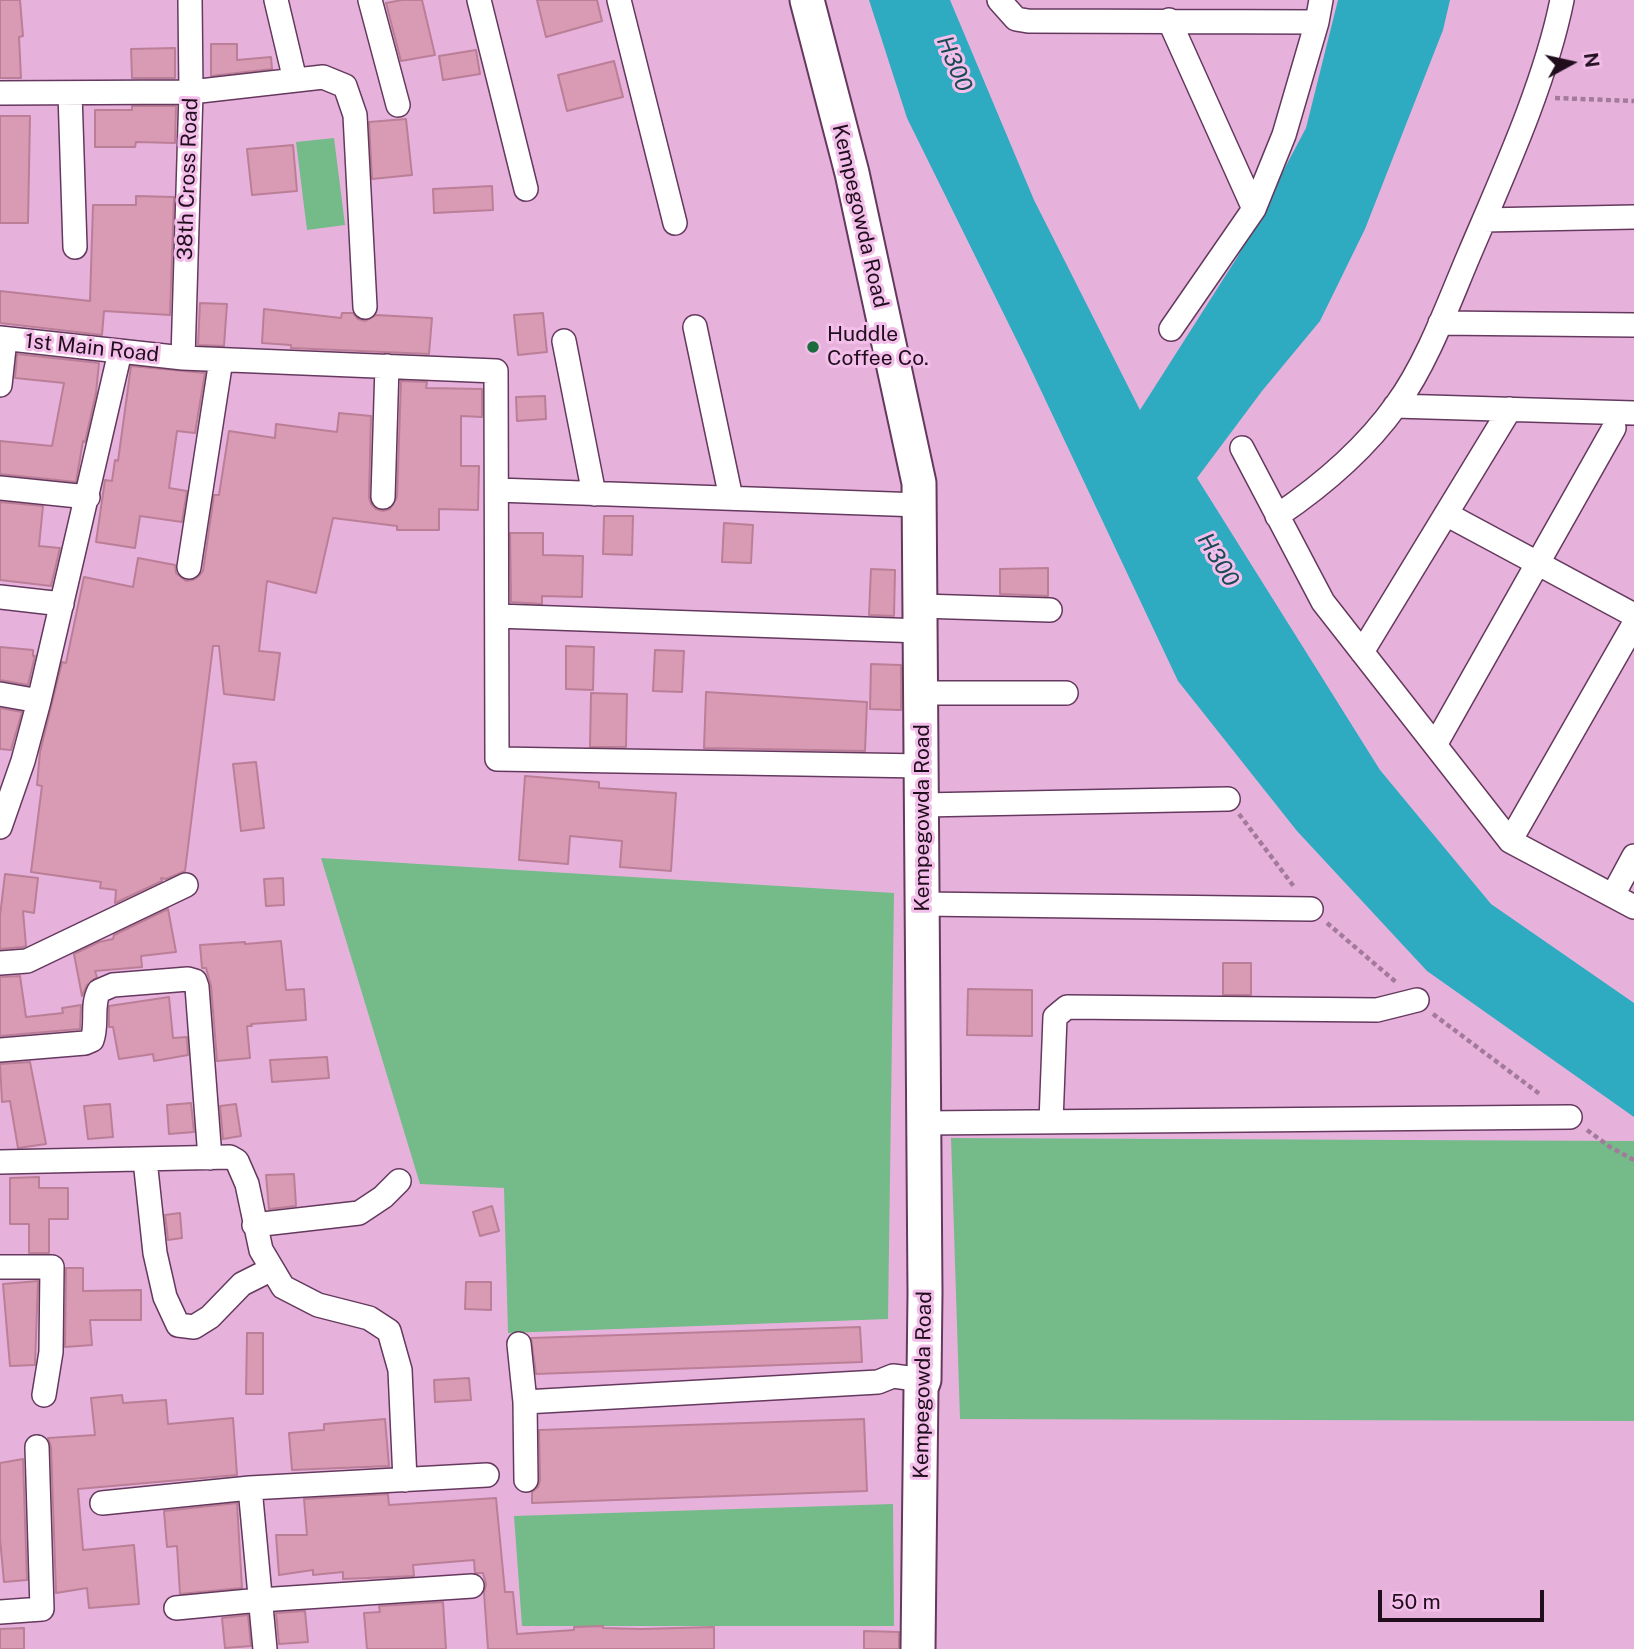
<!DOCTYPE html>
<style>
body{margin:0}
#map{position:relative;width:1634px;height:1649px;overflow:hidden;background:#e6b2dc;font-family:"Public Sans",sans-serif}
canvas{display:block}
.north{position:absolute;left:1536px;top:28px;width:70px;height:70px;-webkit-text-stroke:5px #f3bee9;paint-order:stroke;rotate:82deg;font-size:19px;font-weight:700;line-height:28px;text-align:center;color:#200e1d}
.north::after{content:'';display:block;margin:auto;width:24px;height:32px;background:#200e1d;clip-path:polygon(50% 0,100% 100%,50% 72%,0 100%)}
.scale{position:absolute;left:1378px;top:1590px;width:166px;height:32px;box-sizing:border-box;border:4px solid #200e1d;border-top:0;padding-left:9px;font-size:21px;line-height:24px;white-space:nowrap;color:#200e1d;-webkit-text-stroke:5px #f3bee9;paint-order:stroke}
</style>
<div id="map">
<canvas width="1634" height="1649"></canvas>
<div class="north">N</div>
<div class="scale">50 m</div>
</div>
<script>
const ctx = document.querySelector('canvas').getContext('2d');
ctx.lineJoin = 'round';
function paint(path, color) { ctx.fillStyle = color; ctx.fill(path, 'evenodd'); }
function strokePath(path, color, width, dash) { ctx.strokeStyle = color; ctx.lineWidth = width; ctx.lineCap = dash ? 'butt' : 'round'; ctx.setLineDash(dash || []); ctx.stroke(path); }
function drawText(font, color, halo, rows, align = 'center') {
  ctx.font = font + ' "Public Sans",sans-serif'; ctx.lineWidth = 6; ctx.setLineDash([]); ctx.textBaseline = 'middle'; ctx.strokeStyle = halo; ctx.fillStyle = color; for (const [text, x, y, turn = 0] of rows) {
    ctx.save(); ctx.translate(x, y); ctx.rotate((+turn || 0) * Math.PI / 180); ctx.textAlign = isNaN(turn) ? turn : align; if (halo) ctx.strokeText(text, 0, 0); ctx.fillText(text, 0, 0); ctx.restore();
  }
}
paint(new Path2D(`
 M 334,138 L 345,225 L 307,230 L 296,142 Z
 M 321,858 L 894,893 L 888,1319 L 508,1333 L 504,1188 L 420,1184 Z
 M 951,1138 L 1634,1141 L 1634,1421 L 960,1419 Z
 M 893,1504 L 894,1626 L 522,1626 L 514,1516 Z`), '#74bb89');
paint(new Path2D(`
 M 869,0 L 950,0 L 1034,200 L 1140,410 L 1238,256 L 1306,128 L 1338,0 L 1450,0 L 1443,30 L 1365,229 L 1320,321 L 1262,391 L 1197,478 L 1380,770 L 1491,904 L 1634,1003 L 1634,1117 L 1427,971 L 1297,831 L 1178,681 L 1028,363 L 907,118 Z`), '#2eaac1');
const building = new Path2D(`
 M 0,0 L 20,0 L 23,36 L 19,37 L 21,78 L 0,78 Z
 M 402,0 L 422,0 L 435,55 L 401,61 L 386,3 Z
 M 537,0 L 597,0 L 602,21 L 546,37 Z
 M 211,44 L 237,44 L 237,60 L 271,57 L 272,69 L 211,76 Z
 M 175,48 L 175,78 L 132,78 L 131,49 Z
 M 476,50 L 480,74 L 443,80 L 439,56 Z
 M 614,61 L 623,97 L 567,111 L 558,75 Z
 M 132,106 L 176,106 L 175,143 L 136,142 L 135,147 L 95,147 L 95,110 L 132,110 Z
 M 0,116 L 30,116 L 28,223 L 0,223 Z
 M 406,119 L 412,175 L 372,179 L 369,122 Z
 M 293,145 L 297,191 L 252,195 L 247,149 Z
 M 492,186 L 493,210 L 434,213 L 433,189 Z
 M 136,196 L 174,197 L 170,315 L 104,311 L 102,335 L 0,323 L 0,291 L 90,301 L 93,205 L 136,205 Z
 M 200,303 L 227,304 L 224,346 L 198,345 Z
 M 264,309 L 341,318 L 342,313 L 353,313 L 358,319 L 365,321 L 376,315 L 432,318 L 429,354 L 291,348 L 291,345 L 262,343 Z
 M 543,313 L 547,352 L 518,355 L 514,315 Z
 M 17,354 L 99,363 L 96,393 L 85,442 L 83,441 L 76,482 L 0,474 L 0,441 L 52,446 L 64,383 L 15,378 Z
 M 131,366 L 205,373 L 195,433 L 177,431 L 169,488 L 187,491 L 182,522 L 140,516 L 135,548 L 96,542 L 105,480 L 112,481 L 115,460 L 118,461 Z
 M 401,381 L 427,382 L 426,388 L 482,389 L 482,417 L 461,416 L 461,466 L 479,466 L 478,510 L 439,509 L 439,530 L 397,530 L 397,526 L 333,518 L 316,593 L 267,581 L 259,651 L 280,653 L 274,700 L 224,694 L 219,646 L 213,646 L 185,871 L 166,879 L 161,878 L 162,881 L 115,903 L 116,890 L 100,888 L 101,882 L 31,872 L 42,786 L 37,785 L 40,752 L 62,662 L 66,663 L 84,577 L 133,587 L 138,558 L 175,565 L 176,573 L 186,581 L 193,580 L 199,576 L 203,571 L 214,495 L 219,495 L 229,431 L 275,438 L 276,424 L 337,432 L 339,413 L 371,416 L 369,497 L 371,504 L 376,509 L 383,511 L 390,509 L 397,497 Z
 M 545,396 L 546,419 L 517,421 L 516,397 Z
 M 0,502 L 43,506 L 39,546 L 60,548 L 51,586 L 0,580 Z
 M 604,516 L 633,516 L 632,555 L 603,554 Z
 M 724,523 L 753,525 L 751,563 L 722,562 Z
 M 510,533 L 543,533 L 543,555 L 583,556 L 582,597 L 542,596 L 542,604 L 511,602 Z
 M 1048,568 L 1048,596 L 1000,594 L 1000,569 Z
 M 871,569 L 895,570 L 894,616 L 869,615 Z
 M 566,646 L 594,647 L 593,690 L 566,689 Z
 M 0,647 L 33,650 L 33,656 L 35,656 L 28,685 L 0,680 Z
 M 655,650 L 684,651 L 682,692 L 653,691 Z
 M 871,664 L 901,665 L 901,710 L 870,709 Z
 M 706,692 L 867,702 L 865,751 L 704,748 Z
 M 591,693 L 627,694 L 626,747 L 590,747 Z
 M 0,708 L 22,712 L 11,750 L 0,749 Z
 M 256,762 L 264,828 L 241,831 L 233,764 Z
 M 525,776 L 599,782 L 599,788 L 676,793 L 671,871 L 620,867 L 622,841 L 570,836 L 568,864 L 519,860 Z
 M 5,874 L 38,878 L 34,913 L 23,911 L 26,946 L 23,947 L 0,949 L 0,916 Z
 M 283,878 L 284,905 L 266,906 L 264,879 Z
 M 168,909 L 176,952 L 141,956 L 142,967 L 95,971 L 97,977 L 87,985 L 82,996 L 74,954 L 99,942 L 113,939 L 114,935 Z
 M 281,941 L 286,990 L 304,989 L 306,1020 L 251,1024 L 252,1026 L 247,1026 L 250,1058 L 217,1061 L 211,986 L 206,968 L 202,968 L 200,945 L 245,942 L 245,944 Z
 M 1223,963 L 1251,963 L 1251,995 L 1223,995 Z
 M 20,976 L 26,1017 L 63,1013 L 62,1008 L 81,1005 L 80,1029 L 0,1036 L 0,977 Z
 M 968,989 L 1032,990 L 1032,1036 L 967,1035 Z
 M 169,997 L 173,1038 L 187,1037 L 188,1055 L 154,1061 L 153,1054 L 119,1059 L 113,1027 L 109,1027 L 109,1006 Z
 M 327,1057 L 329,1078 L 272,1082 L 270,1060 Z
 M 30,1062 L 46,1144 L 18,1148 L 10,1101 L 2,1102 L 0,1064 Z
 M 191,1103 L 194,1132 L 169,1134 L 167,1105 Z
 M 110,1104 L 113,1137 L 88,1139 L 84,1106 Z
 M 236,1104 L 241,1136 L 223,1139 L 220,1106 Z
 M 294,1174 L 296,1206 L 269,1209 L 266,1175 Z
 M 39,1177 L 39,1188 L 68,1188 L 68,1219 L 49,1219 L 49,1253 L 29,1253 L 29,1224 L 10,1224 L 10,1178 Z
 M 492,1206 L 499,1231 L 480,1236 L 473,1212 Z
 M 180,1213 L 182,1238 L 168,1240 L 165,1215 Z
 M 66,1268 L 83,1268 L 83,1291 L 141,1290 L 141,1320 L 90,1320 L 92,1345 L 65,1347 Z
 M 38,1281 L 35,1365 L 10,1366 L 3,1284 Z
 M 466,1282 L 491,1282 L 491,1310 L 465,1309 Z
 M 860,1327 L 862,1362 L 536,1374 L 531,1338 Z
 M 247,1333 L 263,1333 L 263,1394 L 246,1394 Z
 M 469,1378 L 471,1400 L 435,1402 L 434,1380 Z
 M 122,1395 L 123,1403 L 166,1400 L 168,1424 L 233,1418 L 237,1475 L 78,1489 L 83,1550 L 134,1545 L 139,1604 L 89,1608 L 87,1588 L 56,1593 L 51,1447 L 48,1438 L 95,1435 L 91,1398 Z
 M 385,1419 L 389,1466 L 292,1470 L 289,1433 L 324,1430 L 324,1424 Z
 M 864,1419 L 867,1491 L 532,1503 L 532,1492 L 538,1487 L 540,1480 L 539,1430 Z
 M 23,1459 L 27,1580 L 4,1582 L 0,1539 L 0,1463 Z
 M 388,1494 L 389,1505 L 496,1498 L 505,1592 L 513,1592 L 517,1634 L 574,1630 L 574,1627 L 603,1626 L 603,1628 L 641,1629 L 714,1627 L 714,1649 L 488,1649 L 484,1593 L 486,1584 L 483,1573 L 475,1573 L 474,1560 L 413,1565 L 414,1576 L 343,1579 L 343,1572 L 313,1575 L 313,1570 L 279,1575 L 276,1535 L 307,1535 L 304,1499 Z
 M 237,1503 L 242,1588 L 180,1594 L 177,1546 L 167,1547 L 164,1511 Z
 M 443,1602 L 446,1649 L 367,1649 L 364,1613 L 380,1612 L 379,1606 Z
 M 305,1611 L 308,1642 L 279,1644 L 276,1613 Z
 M 248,1615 L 251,1646 L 225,1648 L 222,1618 Z
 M 24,1628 L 24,1649 L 0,1649 L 0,1629 Z
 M 864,1631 L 899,1632 L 899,1649 L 864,1649 Z`);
paint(building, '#d99ab4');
strokePath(building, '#bb7e97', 2);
const street = new Path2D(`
 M 276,0 L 295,80
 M 370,0 L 398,105
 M 479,0 L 526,189
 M 619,0 L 675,223
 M 999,0 L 1016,19 L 1028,21 L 1317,22 L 1284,135 L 1254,209 L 1171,329
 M 1169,20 L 1254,209
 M 1317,22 L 1321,0
 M 0,93 L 191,92 L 323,77 L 345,86 L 355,115 L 365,307
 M 70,93 L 75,247
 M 1484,220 L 1634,217
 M 1440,323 L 1634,325
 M 695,327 L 731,498
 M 0,338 L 183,358 L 496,371 L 497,759 L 923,766
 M 564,341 L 594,494
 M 183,358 L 191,92 L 190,0
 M 0,385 L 5,339
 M 1395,406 L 1634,413
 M 1242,448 L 1323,602 L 1510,841 L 1634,907
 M 0,488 L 88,497
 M 497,490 L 920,505
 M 383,497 L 387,366
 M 1446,514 L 1634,615
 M 1277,516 C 1323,485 1365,449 1397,404 C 1427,363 1449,302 1469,255 C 1503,175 1545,84 1562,0
 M 189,567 L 221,360
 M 0,597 L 62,604
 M 921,606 L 1050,610
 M 497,616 L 921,631
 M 1362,652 L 1510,409
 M 922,693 L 1066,693
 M 0,694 L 39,701
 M 1435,745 L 1614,428
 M 923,805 L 1228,799
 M 0,827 L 23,761 L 39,701 L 120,352
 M 1510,841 L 1634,624
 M 1613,895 L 1634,856
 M 923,904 L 1311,909
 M 0,963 L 27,961 L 186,885
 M 0,1050 L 85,1043 L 92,1040 C 98,1024 91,1006 99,991 L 113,985 L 188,979 L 195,981 L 197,987 L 210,1158
 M 1051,1122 L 1055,1017 L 1067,1007 L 1377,1010 L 1417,1000
 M 924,1123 L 1570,1117
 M 145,1160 L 155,1253 L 165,1297 L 178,1325 L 194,1327 L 210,1317 L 242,1284 L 272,1269
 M 0,1162 L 230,1157 L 237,1161 L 247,1184 L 261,1250 L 283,1287 L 318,1305 L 369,1318 L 389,1331 L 400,1370 L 405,1480
 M 254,1225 L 359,1213 L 383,1197 L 399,1181
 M 0,1267 L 52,1267 L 51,1352 L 44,1395
 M 519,1344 L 525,1402 L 878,1382 L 893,1376 L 924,1380
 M 525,1402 L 526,1480
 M 102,1503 L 250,1488
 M 176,1608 L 260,1600 L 472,1586
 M 0,1612 L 42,1609 L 37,1447
 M 265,1649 L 250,1488 L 487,1475`);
const secondary = new Path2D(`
 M 807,0 L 852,173 L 919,483 L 925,1293 L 924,1380 L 921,1388 L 918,1649`);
strokePath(street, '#65395e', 26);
strokePath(secondary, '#65395e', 37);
strokePath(new Path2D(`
 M 1555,98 L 1634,101
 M 1239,814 L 1295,888
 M 1327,923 L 1397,983
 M 1433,1014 L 1541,1095
 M 1587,1130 L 1610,1147 L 1634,1160`), '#a37a9b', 4.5, [5, 3.5]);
strokePath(street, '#fff', 23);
strokePath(secondary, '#fff', 33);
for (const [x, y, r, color] of [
 [813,347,7,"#1b6c3c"]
]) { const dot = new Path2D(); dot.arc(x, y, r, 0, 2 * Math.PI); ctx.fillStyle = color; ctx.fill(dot); strokePath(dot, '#f3bee9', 2.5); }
drawText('21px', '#200e1d', '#f3bee9', [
 ["38th Cross Road",188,179,-88],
 ["Kempegowda Road",860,216,77],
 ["1st Main Road",92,348,6],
 ["Kempegowda Road",923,818,-90],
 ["Kempegowda Road",923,1385,-89]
]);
drawText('21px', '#200e1d', '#f3bee9', [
 ["Huddle",827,335],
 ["Coffee Co.",827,359]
], 'left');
drawText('italic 23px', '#184b55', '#f3bee9', [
 ["H300",954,64,68],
 ["H300",1218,560,59]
]);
</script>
